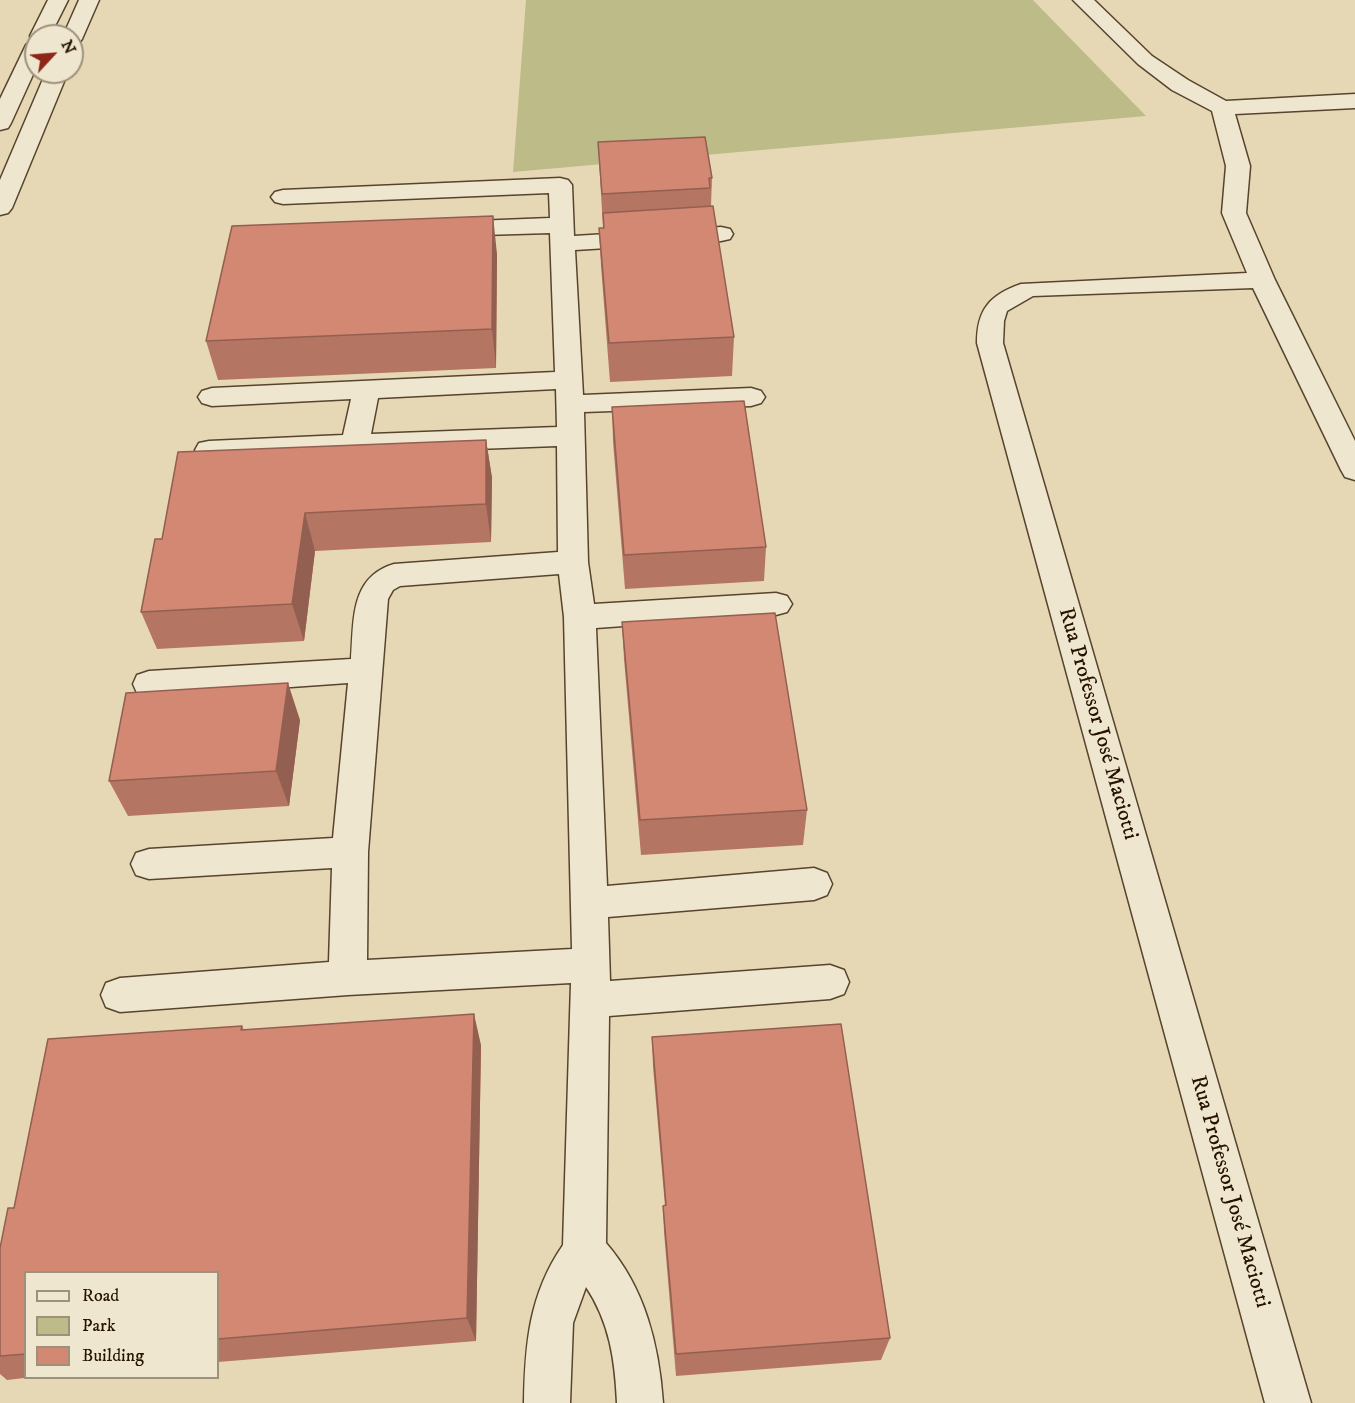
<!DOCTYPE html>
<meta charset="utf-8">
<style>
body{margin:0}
#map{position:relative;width:1355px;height:1403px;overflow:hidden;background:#e7d8b5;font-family:"IM FELL DW Pica",serif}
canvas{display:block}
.legend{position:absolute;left:24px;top:1271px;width:195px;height:108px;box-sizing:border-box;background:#efe6cf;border:2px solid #9e917c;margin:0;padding:8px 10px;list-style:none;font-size:18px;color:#251200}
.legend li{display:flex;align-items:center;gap:12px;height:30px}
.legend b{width:30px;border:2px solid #9e917c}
.north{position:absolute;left:24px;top:24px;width:60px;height:60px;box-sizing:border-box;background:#efe6cf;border:2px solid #9e917c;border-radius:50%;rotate:64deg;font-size:16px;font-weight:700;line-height:24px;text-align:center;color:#251200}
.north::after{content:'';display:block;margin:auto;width:21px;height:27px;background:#8f2418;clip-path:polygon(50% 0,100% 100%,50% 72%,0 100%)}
</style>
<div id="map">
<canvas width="1355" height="1403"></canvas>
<ul class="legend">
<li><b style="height:8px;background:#efe6cf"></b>Road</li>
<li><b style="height:16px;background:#bdbc88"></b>Park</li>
<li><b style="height:16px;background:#d28873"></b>Building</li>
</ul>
<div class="north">N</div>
</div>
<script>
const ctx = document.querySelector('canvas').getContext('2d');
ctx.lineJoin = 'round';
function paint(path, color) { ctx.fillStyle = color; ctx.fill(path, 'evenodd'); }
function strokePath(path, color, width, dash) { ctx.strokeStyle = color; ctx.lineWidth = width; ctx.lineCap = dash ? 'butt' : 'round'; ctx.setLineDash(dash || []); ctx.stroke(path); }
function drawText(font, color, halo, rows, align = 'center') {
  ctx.font = font + ' "IM FELL DW Pica",serif'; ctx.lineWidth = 6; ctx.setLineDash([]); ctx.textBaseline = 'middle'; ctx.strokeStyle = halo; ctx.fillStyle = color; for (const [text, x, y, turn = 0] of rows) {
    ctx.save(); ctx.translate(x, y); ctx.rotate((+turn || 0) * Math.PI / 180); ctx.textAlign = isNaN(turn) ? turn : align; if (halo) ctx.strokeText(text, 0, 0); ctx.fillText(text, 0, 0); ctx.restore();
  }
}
paint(new Path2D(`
 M 526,0 L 1033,0 L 1146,116 L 513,172 Z`), '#bdbc88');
const minor = new Path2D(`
 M 48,0 L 68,0 L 50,36 L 36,36 L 36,68 L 11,123 L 8,128 L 0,130 L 0,99 L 26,45 L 32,40 L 30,36 Z
 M 79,0 L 99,0 L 82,39 L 79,43 L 72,45 L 72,36 L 63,36 Z
 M 1073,0 L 1094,0 L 1152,56 L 1188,80 L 1226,101 L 1355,94 L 1355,108 L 1235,114 L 1250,166 L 1246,213 L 1275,280 L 1355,441 L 1355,480 L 1345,477 L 1341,470 L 1253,288 L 1033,296 L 1007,311 L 1004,321 L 1003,343 L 1311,1403 L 1265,1403 L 977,343 C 977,309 990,295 1021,284 L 1247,273 L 1222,213 L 1226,166 L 1212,111 L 1172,90 L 1138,64 Z
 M 46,72 L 68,72 L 12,208 L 8,213 L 0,215 L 0,180 Z
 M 560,178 L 568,180 L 572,185 L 574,236 L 721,227 L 730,229 L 733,234 L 730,239 L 721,241 L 575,250 L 583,395 L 751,388 L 761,391 L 765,397 L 761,403 L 751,406 L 584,412 L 588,562 L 594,604 L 776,593 L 787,596 L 792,604 L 787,612 L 776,615 L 596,628 L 607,886 L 814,868 L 827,873 L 832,884 L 827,895 L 814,900 L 608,917 L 610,981 L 830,965 L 844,970 L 849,982 L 844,994 L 830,999 L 609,1016 L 606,1243 C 645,1288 659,1345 663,1403 L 617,1403 C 615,1361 610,1323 586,1287 L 573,1323 L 570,1403 L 524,1403 C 525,1345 529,1294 563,1245 L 571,983 L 348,995 L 120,1012 L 106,1007 L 101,995 L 106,983 L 120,978 L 329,962 L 332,868 L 149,879 L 136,875 L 131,864 L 136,853 L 149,849 L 333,838 L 348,683 L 149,697 L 137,693 L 133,684 L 137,675 L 149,671 L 351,659 C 354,620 350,577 394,564 L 558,552 L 557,446 L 209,459 L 199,457 L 195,450 L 199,443 L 209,441 L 343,435 L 351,399 L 212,406 L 202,403 L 198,397 L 202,391 L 212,388 L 555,372 L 550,233 L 450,236 L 441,234 L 438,229 L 441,224 L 450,222 L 550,218 L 549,193 L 283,204 L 275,202 L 271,197 L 275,192 L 283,190 ZM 556,389 L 557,427 L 371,434 L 378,398 ZM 559,574 L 564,617 L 572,949 L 367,960 L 368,852 L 388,599 L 393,590 L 400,586 Z`);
strokePath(minor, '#56442d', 3);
paint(minor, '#efe6cf');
paint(new Path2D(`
 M 598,142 L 712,178 L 711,206 L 734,337 L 732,376 L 610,382 L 601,266 L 599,228 L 603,228 Z
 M 497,254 L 496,368 L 218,380 L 206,341 Z
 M 612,407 L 766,547 L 764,581 L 625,589 L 613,442 Z
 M 486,440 L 492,478 L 491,542 L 315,551 L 304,641 L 157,649 L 141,612 L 162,539 Z
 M 622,622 L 807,810 L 803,845 L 641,855 L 624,659 Z
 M 300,720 L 289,806 L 128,816 L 109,781 Z
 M 242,1026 L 244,1030 L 481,1045 L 476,1341 L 218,1362 L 218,1272 L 26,1272 L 26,1377 L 33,1377 L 7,1380 L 0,1374 L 0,1248 L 14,1208 Z
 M 652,1037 L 890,1338 L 881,1360 L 676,1376 L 664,1232 L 663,1206 L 665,1206 L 653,1067 Z`), '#b57563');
paint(new Path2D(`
 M 493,216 L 497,254 L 496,368 L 492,329 Z
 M 486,440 L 492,478 L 491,542 L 486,504 Z
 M 305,513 L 315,551 L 304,641 L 292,604 Z
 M 288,683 L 300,720 L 289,806 L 276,771 Z
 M 474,1014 L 481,1045 L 476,1341 L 467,1318 Z`), '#935f50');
const building = new Path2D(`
 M 705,137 L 712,178 L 709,178 L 710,188 L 602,194 L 598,142 Z
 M 713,206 L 734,337 L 609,343 L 599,228 L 604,228 L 603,213 Z
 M 493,216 L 492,329 L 206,341 L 232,226 Z
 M 744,401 L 766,547 L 624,555 L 612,407 Z
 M 486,440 L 486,504 L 305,513 L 292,604 L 141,612 L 155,539 L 162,539 L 178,452 Z
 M 775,613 L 807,810 L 640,820 L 622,622 Z
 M 288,683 L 276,771 L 109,781 L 126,693 Z
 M 474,1014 L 467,1318 L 218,1339 L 218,1272 L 26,1272 L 26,1354 L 0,1356 L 0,1248 L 8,1208 L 14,1208 L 48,1039 L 242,1026 L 241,1030 Z
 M 841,1024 L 890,1338 L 676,1354 L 663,1206 L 666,1205 L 652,1037 Z`);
paint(building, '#d28873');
strokePath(building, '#935f50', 1.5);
drawText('22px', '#251200', '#efe6cf', [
 ["Rua Professor José Maciotti",1097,724,74],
 ["Rua Professor José Maciotti",1229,1192,74]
]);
</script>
